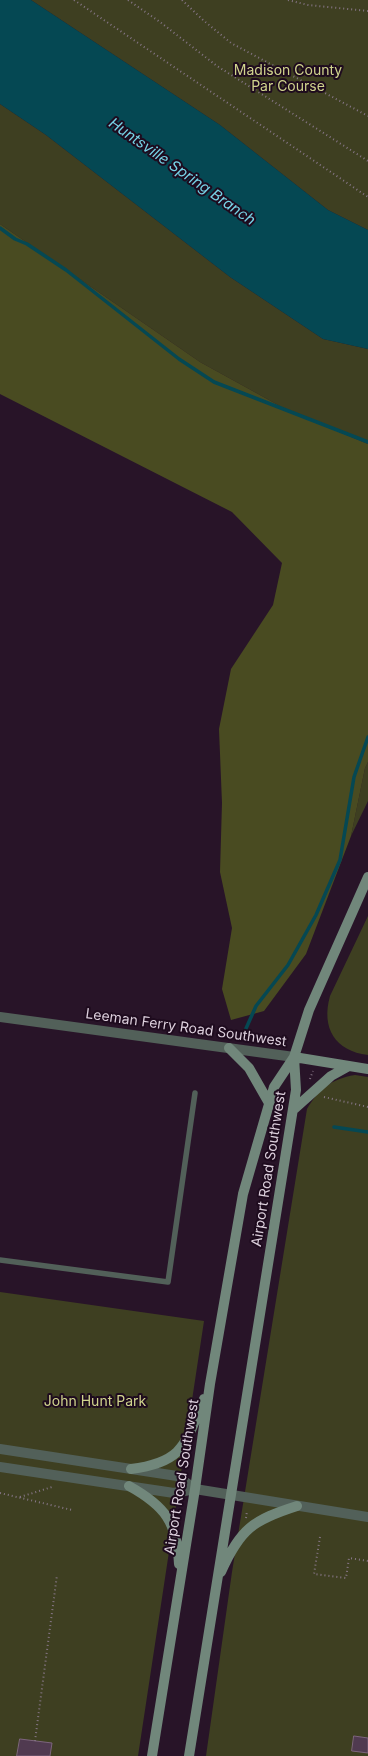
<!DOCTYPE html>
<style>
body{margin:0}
canvas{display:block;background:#281428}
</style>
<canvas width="368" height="1756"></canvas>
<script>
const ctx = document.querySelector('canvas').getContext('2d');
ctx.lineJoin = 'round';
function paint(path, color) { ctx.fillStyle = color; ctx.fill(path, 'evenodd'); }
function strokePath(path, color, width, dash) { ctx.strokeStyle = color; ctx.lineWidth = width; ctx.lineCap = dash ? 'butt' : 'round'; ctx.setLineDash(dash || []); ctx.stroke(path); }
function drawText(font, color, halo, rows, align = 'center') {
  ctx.font = font + ' Inter,sans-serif'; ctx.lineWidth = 4; ctx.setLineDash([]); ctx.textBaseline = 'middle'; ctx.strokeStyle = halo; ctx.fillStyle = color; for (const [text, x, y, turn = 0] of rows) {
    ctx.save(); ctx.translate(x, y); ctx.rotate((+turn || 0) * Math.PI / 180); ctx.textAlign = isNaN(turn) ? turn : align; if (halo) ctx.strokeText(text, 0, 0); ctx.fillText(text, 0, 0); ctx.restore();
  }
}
paint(new Path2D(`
 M 31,0 L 368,0 L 368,230 L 328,210 L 220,125 Z
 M 0,104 L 46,135 L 230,277 L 323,339 L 368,349 L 368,444 L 289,411 L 200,362 L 0,224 Z
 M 368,762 L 368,801 L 351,836 L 365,768 Z
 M 368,916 L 368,1055 C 335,1051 321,1028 330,996 Z
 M 355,1075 L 368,1077 L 368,1756 L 206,1756 L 232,1572 L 307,1109 C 319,1089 331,1079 355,1075 Z
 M 0,1292 L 204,1321 L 138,1756 L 0,1756 Z`), '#3e3f21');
paint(new Path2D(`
 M 0,224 L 200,362 L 289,411 L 368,444 L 368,762 L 365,768 L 351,836 L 306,954 L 264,1011 L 231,1020 L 222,989 L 232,928 L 220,872 L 222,803 L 219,729 L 231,669 L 273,605 L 282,563 L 232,512 L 0,394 Z`), '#494b21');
paint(new Path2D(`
 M 0,0 L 31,0 L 220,125 L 328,210 L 368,230 L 368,349 L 323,339 L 230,277 L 46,135 L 0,104 Z`), '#054853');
strokePath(new Path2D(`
 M 0,228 L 15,239 L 27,244 L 66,270 L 179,359 L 214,382 L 368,442
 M 244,1033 L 256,1006 L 288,965 L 316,915 L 340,860 L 354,777 L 368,737
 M 334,1127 L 368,1132`), '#054853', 3.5);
const building = new Path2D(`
 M 354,1736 L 368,1738 L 368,1753 L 352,1751 Z
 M 20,1739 L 52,1743 L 50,1756 L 17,1756 Z`);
paint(building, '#503a50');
strokePath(building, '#7d657d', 1);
strokePath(new Path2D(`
 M 74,0 L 368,197
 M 128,0 L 160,22 L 217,66 L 368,161
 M 182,0 L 203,20 L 231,43 L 368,116
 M 288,0 L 308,5 L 368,11
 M 310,1079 L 313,1071
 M 324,1097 L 368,1107
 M 0,1493 L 72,1510
 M 20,1497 L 52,1487
 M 246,1518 L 247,1511
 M 320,1537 L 314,1574 L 346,1578 L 349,1558 L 368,1561
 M 35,1741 L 57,1575`), '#867686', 2, [1, 3]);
strokePath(new Path2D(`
 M 0,1260 L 168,1282 L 195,1093`), '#526059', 5.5);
strokePath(new Path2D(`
 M 0,1017 L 294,1057
 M 0,1449 L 177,1476 L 195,1489
 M 0,1467 L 174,1493 L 195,1489 L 368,1517`), '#526059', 10);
strokePath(new Path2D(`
 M 229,1048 L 249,1068 L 269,1103
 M 294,1057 L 368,1069
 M 293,1110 L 331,1076 L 349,1066
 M 131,1469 C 185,1462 185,1443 204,1399
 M 129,1486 C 165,1506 177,1522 179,1564
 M 221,1572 C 240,1529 253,1520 297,1506
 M 152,1756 L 195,1489 L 210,1384 L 243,1194 L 274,1087 L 294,1057 L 309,1010 L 368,877
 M 189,1756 L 296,1090 L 294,1057`), '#71877b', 10);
drawText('14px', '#d0d48d', '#1e0b1e', [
 ["Madison County",288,71],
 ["Par Course",288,87],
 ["John Hunt Park",95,1402]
]);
drawText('14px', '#dccfdc', '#1e0b1e', [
 ["Leeman Ferry Road Southwest",186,1028,8],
 ["Airport Road Southwest",269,1169,-81],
 ["Airport Road Southwest",182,1477,-81]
]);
drawText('italic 15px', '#76d3e6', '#1e0b1e', [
 ["Huntsville Spring Branch",182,172,35]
]);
</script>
